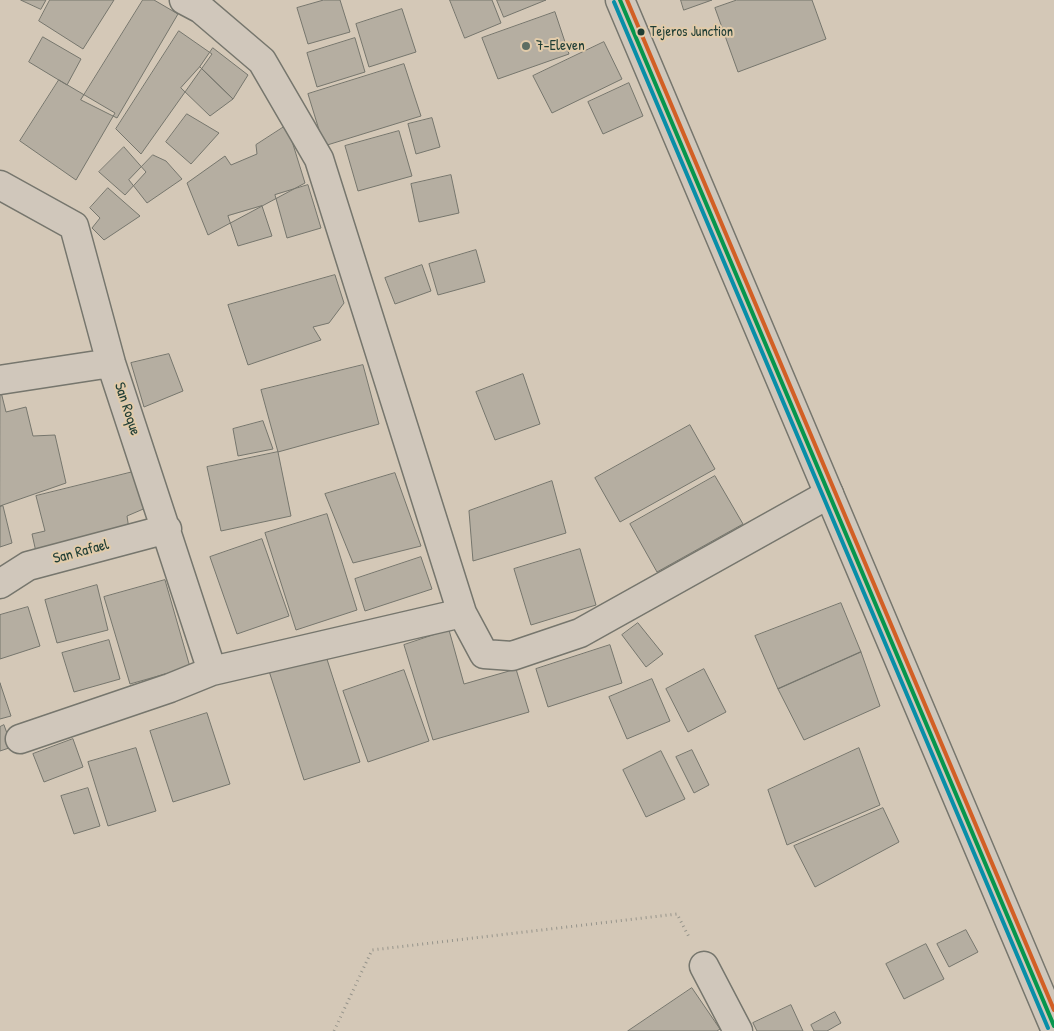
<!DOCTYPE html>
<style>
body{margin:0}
canvas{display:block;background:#d4c8b7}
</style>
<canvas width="1054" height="1031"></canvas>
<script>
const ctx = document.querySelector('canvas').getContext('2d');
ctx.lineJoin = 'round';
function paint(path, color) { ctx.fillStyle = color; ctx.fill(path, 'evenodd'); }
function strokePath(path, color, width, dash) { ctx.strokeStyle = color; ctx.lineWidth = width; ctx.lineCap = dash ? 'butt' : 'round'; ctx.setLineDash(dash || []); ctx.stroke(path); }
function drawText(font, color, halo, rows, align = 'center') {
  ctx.font = font + ' "Patrick Hand",sans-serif'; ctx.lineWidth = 4; ctx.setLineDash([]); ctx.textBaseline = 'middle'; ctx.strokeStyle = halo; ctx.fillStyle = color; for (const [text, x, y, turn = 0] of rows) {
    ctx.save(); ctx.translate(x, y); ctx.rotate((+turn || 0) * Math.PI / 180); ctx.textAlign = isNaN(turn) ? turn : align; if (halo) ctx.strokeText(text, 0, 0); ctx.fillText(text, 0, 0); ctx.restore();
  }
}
const building = new Path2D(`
 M 21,0 L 46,0 L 41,9 Z
 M 50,0 L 114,0 L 83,49 L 39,21 Z
 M 143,0 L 154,0 L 178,14 L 117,118 L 81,100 Z
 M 324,0 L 340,0 L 350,32 L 308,44 L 297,8 Z
 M 450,0 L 492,0 L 501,23 L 465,38 Z
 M 497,0 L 546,0 L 504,17 Z
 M 681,0 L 712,0 L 684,10 Z
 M 737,0 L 812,0 L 826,39 L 738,72 L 715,8 Z
 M 402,9 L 416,52 L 369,67 L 356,24 Z
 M 555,12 L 569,54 L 498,79 L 482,38 Z
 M 179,31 L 212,54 L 141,154 L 116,129 Z
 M 43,37 L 81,59 L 67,85 L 29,62 Z
 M 355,38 L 365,72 L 317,87 L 307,53 Z
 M 604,42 L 622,79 L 552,113 L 533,76 Z
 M 213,48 L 248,75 L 233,99 L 200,67 Z
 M 404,64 L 421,116 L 324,146 L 308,94 Z
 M 200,67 L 233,99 L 210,116 L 181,88 Z
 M 59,80 L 115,113 L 76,180 L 20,141 Z
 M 629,83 L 643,116 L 603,134 L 588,102 Z
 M 187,114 L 219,133 L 191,164 L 166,142 Z
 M 432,118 L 440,147 L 416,154 L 408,124 Z
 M 287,125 L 305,183 L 208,235 L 187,183 L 225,156 L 231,165 L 257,154 L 256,145 Z
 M 399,131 L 412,176 L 358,191 L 345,146 Z
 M 124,147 L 146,172 L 125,195 L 99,172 Z
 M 153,155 L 166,161 L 182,179 L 147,203 L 129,180 Z
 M 451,175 L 459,213 L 419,222 L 411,184 Z
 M 308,185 L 321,228 L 287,238 L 275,195 Z
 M 108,188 L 140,216 L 104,240 L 92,228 L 100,218 L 90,208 Z
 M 262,206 L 272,236 L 238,246 L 228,216 Z
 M 476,250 L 485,282 L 438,295 L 429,264 Z
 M 422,265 L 431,291 L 395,304 L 385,278 Z
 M 335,275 L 344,303 L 329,323 L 313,327 L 321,340 L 248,365 L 228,305 Z
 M 169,354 L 183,391 L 144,407 L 131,363 Z
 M 363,365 L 379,424 L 278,452 L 261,390 Z
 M 523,374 L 540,424 L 495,440 L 476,392 Z
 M 0,388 L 6,412 L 26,407 L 33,436 L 55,435 L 66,483 L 0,506 Z
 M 263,421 L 273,449 L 238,456 L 233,429 Z
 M 690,425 L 715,469 L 620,522 L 595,478 Z
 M 278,452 L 291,516 L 221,531 L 207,467 Z
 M 133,472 L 148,507 L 127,516 L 130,536 L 38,561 L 32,534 L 45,531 L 36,496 Z
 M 395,473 L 421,546 L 353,563 L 325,494 Z
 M 715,476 L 743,524 L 657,572 L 630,524 Z
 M 552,481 L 566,533 L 473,561 L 469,511 Z
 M 3,506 L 12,543 L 0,547 L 0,507 Z
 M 327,514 L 357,610 L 296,630 L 265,533 Z
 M 262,539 L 289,616 L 237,634 L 210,557 Z
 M 580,549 L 596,605 L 531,625 L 514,569 Z
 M 421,557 L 432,589 L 365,611 L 355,579 Z
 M 165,580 L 190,667 L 130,684 L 104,597 Z
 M 97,585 L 108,630 L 57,643 L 45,600 Z
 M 841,603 L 861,652 L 778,689 L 755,636 Z
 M 28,607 L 40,646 L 0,659 L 0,615 Z
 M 638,623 L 663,654 L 646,667 L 622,635 Z
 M 449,630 L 464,684 L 516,669 L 529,712 L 433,740 L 404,645 Z
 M 109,640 L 120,679 L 74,692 L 62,653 Z
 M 610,645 L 622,683 L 548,707 L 536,669 Z
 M 861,652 L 880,706 L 804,740 L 778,689 Z
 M 325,653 L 360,762 L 304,780 L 269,671 Z
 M 704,669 L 726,712 L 688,732 L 666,689 Z
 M 404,670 L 429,741 L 368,762 L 343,691 Z
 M 652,679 L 670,721 L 627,739 L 609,697 Z
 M 0,683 L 11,716 L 0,719 Z
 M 207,713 L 230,784 L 173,802 L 150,731 Z
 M 4,725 L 12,747 L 0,751 L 0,727 Z
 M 73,739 L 83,767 L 44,782 L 33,754 Z
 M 136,748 L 156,811 L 108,826 L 88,762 Z
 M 859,748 L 880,805 L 787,845 L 768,790 Z
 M 692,750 L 709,785 L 694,793 L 676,757 Z
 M 661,751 L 685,799 L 646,817 L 623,770 Z
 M 88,788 L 100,826 L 74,834 L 61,796 Z
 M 883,808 L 899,842 L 815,887 L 794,846 Z
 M 966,930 L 978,952 L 949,967 L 937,944 Z
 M 926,944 L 944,979 L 904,999 L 886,964 Z
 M 692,988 L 720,1029 L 717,1031 L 628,1031 Z
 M 791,1005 L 803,1031 L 757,1031 L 753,1023 Z
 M 835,1012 L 841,1023 L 827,1031 L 814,1031 L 811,1025 Z`);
paint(building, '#b5aea1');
strokePath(building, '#76766d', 1);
const street = new Path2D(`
 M 0,185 L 74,226 L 111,363 L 212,671
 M 0,380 L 111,363
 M 0,584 L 28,566 L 167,529
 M 462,613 L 484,654 L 512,656 L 580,633 L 829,494
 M 20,739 L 170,688 L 212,671 L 462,613 L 319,159 L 262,61 L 201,9 L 184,0
 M 704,966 L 738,1031`);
const secondary = new Path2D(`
 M 620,0 L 1054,1026`);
strokePath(street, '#76766d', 31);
strokePath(secondary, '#76766d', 31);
strokePath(new Path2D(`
 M 334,1031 L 372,950 L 677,914 L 689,937`), '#96948b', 3, [1, 4]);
strokePath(street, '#d0c7bb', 28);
strokePath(secondary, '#d0c7bb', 28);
strokePath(new Path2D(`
 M 620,0 L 1054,1026`), '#05964d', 4);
strokePath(new Path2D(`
 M 614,2 L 1048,1028`), '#088ea8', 4);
strokePath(new Path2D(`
 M 627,0 L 1054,1010`), '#d25f25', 4);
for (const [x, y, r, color] of [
 [641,32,4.5,"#1f3d34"],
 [526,46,5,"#5e6e62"]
]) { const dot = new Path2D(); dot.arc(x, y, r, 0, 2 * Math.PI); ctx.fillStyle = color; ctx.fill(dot); strokePath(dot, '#e1cbaa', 2); }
drawText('14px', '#1f3d34', '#e1cbaa', [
 ["Tejeros Junction",650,32]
], 'left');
drawText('15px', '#1f3d34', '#e1cbaa', [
 ["7-Eleven",536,46]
], 'left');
drawText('15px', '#1f3d34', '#e1cbaa', [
 ["San Roque",127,409,72],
 ["San Rafael",81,552,-15]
]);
</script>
